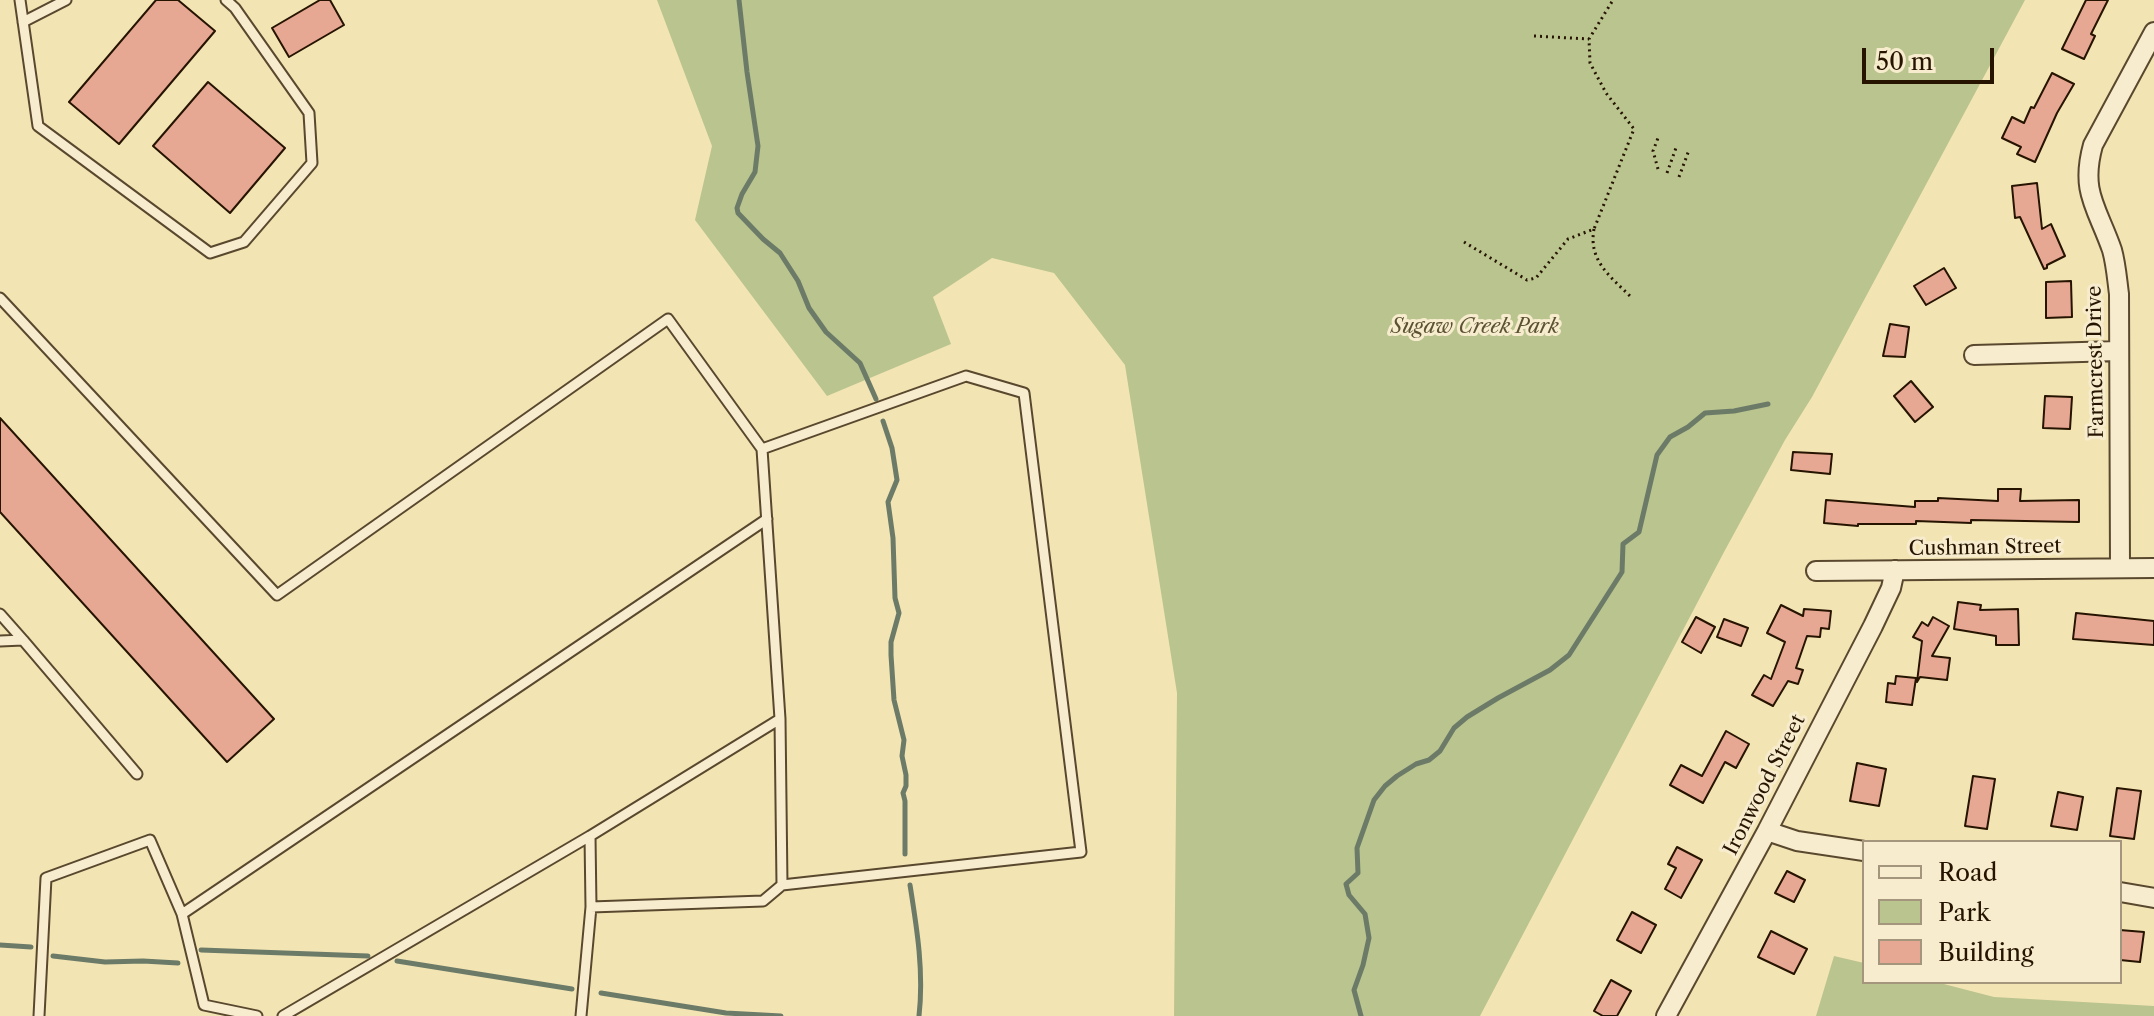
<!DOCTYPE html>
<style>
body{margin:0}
#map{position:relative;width:2154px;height:1016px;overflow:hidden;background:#f3e4b4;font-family:"Libre Caslon Text",serif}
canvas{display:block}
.legend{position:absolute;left:1862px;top:840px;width:260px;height:144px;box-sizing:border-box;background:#f7edce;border:2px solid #a3967c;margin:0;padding:10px 14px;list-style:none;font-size:24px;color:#261401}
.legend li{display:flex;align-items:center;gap:16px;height:40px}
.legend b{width:40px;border:2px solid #a3967c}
.scale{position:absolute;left:1862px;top:48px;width:132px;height:36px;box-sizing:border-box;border:4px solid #261401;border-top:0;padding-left:10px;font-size:24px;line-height:28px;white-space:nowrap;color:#261401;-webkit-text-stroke:6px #f7edce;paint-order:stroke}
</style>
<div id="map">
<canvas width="2154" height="1016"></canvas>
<ul class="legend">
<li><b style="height:10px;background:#f7edce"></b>Road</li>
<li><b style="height:22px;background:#bac48e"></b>Park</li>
<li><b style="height:22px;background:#e6a793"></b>Building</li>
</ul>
<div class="scale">50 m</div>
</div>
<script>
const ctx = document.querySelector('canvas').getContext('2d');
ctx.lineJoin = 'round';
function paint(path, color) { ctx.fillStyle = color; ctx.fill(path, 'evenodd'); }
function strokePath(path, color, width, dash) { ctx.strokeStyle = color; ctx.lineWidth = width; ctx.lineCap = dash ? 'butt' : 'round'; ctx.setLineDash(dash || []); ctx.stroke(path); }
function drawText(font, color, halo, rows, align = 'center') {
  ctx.font = font + ' "Libre Caslon Text",serif'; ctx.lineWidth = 6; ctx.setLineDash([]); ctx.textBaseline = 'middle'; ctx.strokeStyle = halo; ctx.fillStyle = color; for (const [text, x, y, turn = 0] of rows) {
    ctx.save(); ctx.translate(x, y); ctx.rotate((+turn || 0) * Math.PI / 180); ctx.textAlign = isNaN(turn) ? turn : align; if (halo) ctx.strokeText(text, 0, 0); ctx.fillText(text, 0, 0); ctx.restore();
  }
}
paint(new Path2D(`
 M 657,0 L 2025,0 L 1812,397 L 1785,440 L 1724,552 L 1480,1016 L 1174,1016 L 1177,693 L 1125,365 L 1054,273 L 992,258 L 933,297 L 951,344 L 827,396 L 695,220 L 712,146 Z
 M 1834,956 L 1864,963 L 1864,982 L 1936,982 L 1994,997 L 2154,1006 L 2154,1016 L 1816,1016 Z`), '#bac48e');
strokePath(new Path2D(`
 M 739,0 L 747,72 L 758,146 L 755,172 L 742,194 L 737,208 L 738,213 L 763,239 L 780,253 L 798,281 L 809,308 L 826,332 L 860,363 L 876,399
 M 883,421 L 892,448 L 897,480 L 888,502 L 893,538 L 895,598 L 899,613 L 891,642 L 891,655 L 894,700 L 904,740 L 902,756 L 906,775 L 906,786 L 903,793 L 905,801 L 905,854
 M 910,885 C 917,929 924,972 919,1016
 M 0,945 L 31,947
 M 201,950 L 368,956
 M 53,956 L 105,962 L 143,961 L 178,963
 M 397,961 L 572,989
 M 601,993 L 726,1013 L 781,1016
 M 1361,1016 L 1354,990 L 1363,965 L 1369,938 L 1365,914 L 1349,895 L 1346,884 L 1358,873 L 1357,848 L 1374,800 L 1385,786 L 1397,776 L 1416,764 L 1429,760 L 1440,751 L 1454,728 L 1467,717 L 1498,698 L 1550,670 L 1569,655 L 1622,572 L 1623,544 L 1639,532 L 1657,455 L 1670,437 L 1688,427 L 1705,413 L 1734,411 L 1768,404`), '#6c7b68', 5);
const building = new Path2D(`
 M 156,0 L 178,0 L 215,31 L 119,144 L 69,102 Z
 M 320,0 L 330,0 L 344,25 L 289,57 L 272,28 Z
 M 2086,0 L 2108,0 L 2091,34 L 2095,36 L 2084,59 L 2062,49 Z
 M 2052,73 L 2074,84 L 2057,113 L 2035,162 L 2017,154 L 2021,147 L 2002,138 L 2012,117 L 2024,123 L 2031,107 L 2034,108 Z
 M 208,82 L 285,148 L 230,213 L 153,146 Z
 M 2037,183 L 2042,229 L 2051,224 L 2065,256 L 2047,265 L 2047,268 L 2044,269 L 2020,217 L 2015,218 L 2012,186 Z
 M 1944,268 L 1956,288 L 1926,305 L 1914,286 Z
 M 2071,281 L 2072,317 L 2046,318 L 2046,282 Z
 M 1890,324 L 1909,327 L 1905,357 L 1883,356 Z
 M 1911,381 L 1933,407 L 1915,422 L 1894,396 Z
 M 2045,396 L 2072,397 L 2070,429 L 2043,428 Z
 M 0,418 L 274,719 L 227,762 L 0,512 Z
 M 1793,452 L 1832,454 L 1830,474 L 1791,470 Z
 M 1998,489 L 2021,489 L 2020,501 L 2079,500 L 2079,522 L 1971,520 L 1971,523 L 1916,521 L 1916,524 L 1858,524 L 1858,526 L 1824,523 L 1826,500 L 1915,507 L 1915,501 L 1938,501 L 1938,498 L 1998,501 Z
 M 1958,602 L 1981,605 L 1980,610 L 2018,609 L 2019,645 L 1996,645 L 1996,636 L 1954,629 Z
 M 1781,605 L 1803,616 L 1804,609 L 1831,611 L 1829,629 L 1821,628 L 1820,637 L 1807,636 L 1796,668 L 1803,670 L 1798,684 L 1788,681 L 1773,706 L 1752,695 L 1764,675 L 1771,679 L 1785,642 L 1767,633 Z
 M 2076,613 L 2154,621 L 2154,645 L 2073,639 Z
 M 1696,617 L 1715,627 L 1701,653 L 1682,642 Z
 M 1933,617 L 1949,626 L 1932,656 L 1950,658 L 1947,680 L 1920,677 L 1917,682 L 1922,641 L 1913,637 L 1922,622 L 1928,626 Z
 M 1724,619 L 1748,628 L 1741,646 L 1717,637 Z
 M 1896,676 L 1916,678 L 1912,705 L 1886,702 L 1888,683 L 1895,684 Z
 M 1726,731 L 1749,744 L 1736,768 L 1725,762 L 1703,803 L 1670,785 L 1681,765 L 1702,776 Z
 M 1857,763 L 1886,769 L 1879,806 L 1850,801 Z
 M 1973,776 L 1995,779 L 1987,829 L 1965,826 Z
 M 2117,788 L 2141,791 L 2134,839 L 2110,836 Z
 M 2058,792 L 2083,797 L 2077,830 L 2051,826 Z
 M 1677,847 L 1702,860 L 1681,898 L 1665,889 L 1676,868 L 1668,864 Z
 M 1787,871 L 1805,880 L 1794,902 L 1775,893 Z
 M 1632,912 L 1656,925 L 1641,953 L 1617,940 Z
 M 2120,930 L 2144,932 L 2140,962 L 2120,960 Z
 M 1771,931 L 1807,949 L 1794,974 L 1758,957 Z
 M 1611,980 L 1631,991 L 1617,1016 L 1603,1016 L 1594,1011 Z`);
paint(building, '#e6a793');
strokePath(building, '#261401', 2);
const lane = new Path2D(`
 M 20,0 L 38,126 L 210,253 L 244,242 L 312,163 L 309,113 L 235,8 L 226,0
 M 23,22 L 66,0
 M 0,298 L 277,595 L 668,319 L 762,449
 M 0,614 L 23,640 L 0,641
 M 23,640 L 137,774
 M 780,719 L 762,449 L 966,376 L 1024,393 L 1081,852 L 782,885
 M 39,1016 L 46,878 L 150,840 L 182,914
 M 257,1016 L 204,1005 L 182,914 L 767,519
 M 283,1016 L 590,836
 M 581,1016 L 591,907 L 590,836 L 780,719 L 782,885 L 763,901 L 591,907`);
const street = new Path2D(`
 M 1974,355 L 2118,351
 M 2120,568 L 2119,294 C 2117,279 2116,264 2112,250 C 2097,207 2080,192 2093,145 L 2154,32
 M 1816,571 L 2154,568
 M 1767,831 L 1797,841 L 1864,851
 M 2120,892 L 2154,898
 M 1666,1016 L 1767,831 L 1873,626 L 1891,588 L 1895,570`);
strokePath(lane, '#59482e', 13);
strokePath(street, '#59482e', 22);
strokePath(new Path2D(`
 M 1534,36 L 1589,39
 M 1658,169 L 1653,151 L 1658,138
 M 1667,173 L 1677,145
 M 1679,177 L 1689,150
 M 1594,229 C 1588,261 1611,277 1631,297
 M 1464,242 L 1527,280 L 1536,278 L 1568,239 L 1594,229 L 1634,129 L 1606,93 L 1590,63 L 1589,39 L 1613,0`), '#261401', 3, [2, 4]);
strokePath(lane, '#f7edce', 9);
strokePath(street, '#f7edce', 18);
drawText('italic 20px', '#5a5232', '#f7edce', [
 ["Sugaw Creek Park",1475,327]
]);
drawText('20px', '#261401', '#f7edce', [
 ["Farmcrest Drive",2096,362,-91],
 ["Cushman Street",1985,548,-1],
 ["Ironwood Street",1765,785,-63]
]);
</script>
